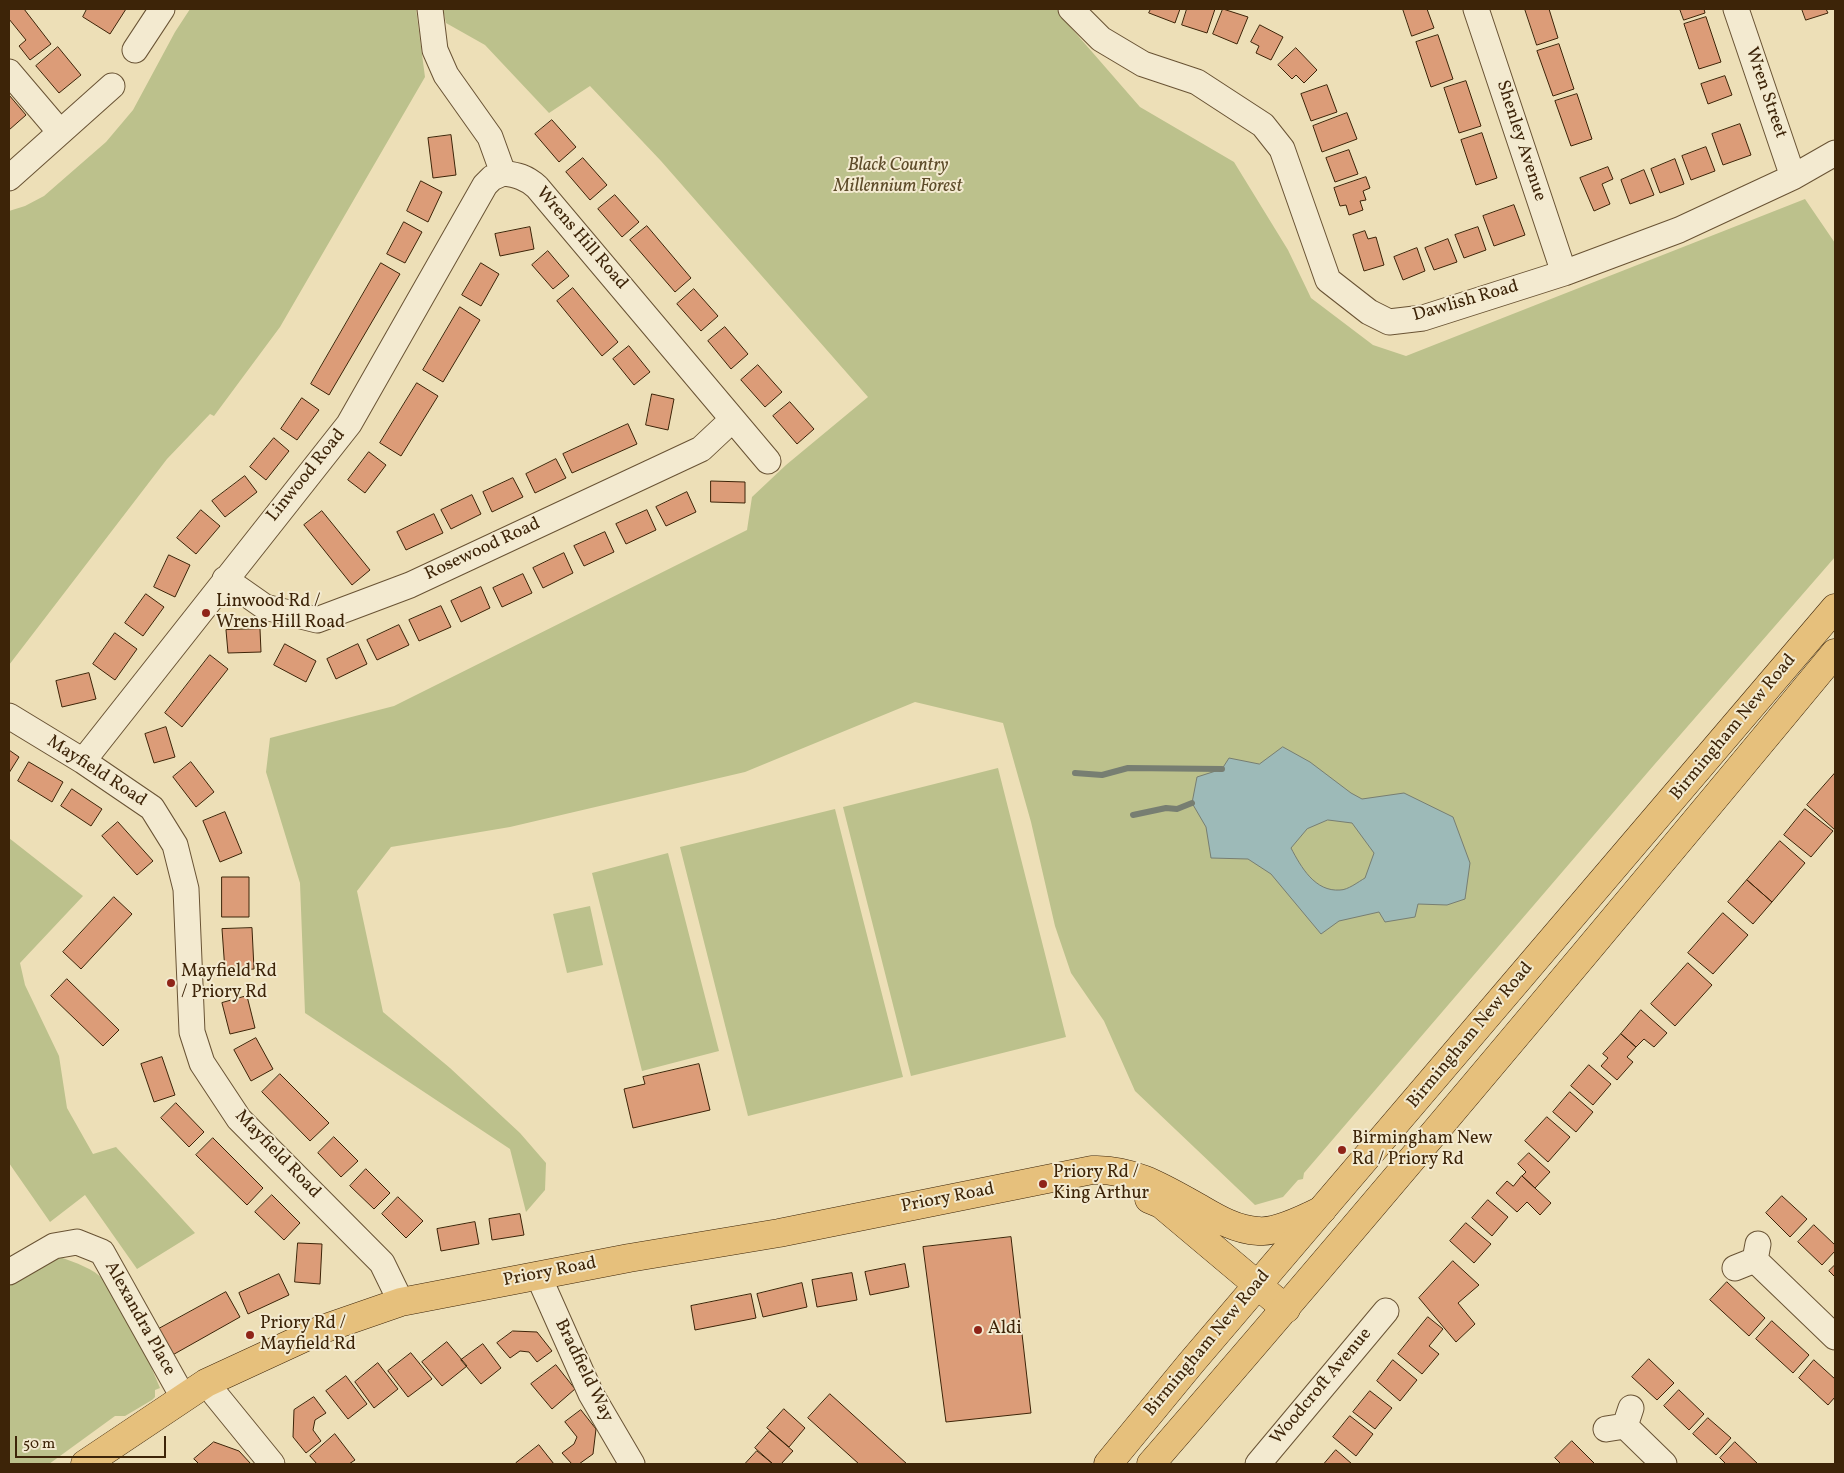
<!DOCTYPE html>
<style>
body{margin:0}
#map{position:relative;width:1844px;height:1473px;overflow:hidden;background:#eddfb7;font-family:Vollkorn,serif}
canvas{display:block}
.frame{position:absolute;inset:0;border:10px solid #3d2408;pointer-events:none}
.scale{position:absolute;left:15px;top:1436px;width:151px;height:22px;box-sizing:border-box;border:2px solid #3d2408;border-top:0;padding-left:6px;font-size:15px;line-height:18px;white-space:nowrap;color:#3d2408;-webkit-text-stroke:4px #f3ead0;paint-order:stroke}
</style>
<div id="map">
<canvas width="1844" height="1473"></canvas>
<div class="frame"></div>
<div class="scale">50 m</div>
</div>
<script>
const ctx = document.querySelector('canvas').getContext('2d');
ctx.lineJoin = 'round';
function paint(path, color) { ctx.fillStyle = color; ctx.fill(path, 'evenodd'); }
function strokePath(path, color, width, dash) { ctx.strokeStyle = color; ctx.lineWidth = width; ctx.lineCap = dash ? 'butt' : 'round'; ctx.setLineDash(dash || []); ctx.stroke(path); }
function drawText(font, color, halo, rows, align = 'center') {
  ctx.font = font + ' Vollkorn,serif'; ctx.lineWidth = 4; ctx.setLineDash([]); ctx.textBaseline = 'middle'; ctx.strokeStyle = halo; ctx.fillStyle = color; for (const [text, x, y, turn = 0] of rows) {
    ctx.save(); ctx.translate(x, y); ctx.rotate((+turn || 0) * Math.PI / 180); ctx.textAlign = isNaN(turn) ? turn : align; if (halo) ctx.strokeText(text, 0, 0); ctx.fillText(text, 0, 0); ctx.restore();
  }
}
paint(new Path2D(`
 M 190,9 L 416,9 L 425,77 L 280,327 L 214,416 L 210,414 L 167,459 L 9,665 L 9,211 L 25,206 L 44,196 L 106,142 L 133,110 L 175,32 Z
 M 443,9 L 1057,9 L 1066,22 L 1140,107 L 1234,162 L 1288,250 L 1311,298 L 1373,345 L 1406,356 L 1805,199 L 1835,243 L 1835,557 L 1654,765 L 1304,1173 L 1303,1179 L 1298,1180 L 1283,1197 L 1255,1205 L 1135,1091 L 1104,1021 L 1071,973 L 1055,926 L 1031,822 L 1003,723 L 915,702 L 745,772 L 510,827 L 391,847 L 357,891 L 383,1012 L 450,1068 L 520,1133 L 546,1163 L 545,1190 L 526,1212 L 510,1149 L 305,1013 L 300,883 L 266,772 L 270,738 L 394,706 L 747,530 L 752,497 L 786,465 L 868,397 L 661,161 L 590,86 L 549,113 L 485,45 L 446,23 Z
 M 998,768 L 1066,1037 L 911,1076 L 843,807 Z
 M 835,809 L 903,1077 L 748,1116 L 680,847 Z
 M 9,838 L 83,896 L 20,963 L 25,985 L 59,1056 L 67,1108 L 93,1154 L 116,1147 L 195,1233 L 137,1269 L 85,1195 L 50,1222 L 9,1163 Z
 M 668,853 L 719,1051 L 642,1071 L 592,873 Z
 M 590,906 L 603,965 L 567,973 L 553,914 Z
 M 60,1257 C 76,1263 93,1268 105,1281 L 147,1357 L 160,1388 L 155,1390 L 155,1397 L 152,1400 L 125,1416 L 115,1416 L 49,1464 L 9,1464 L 9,1265 Z`), '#bcc18c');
const water = new Path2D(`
 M 1283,747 L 1310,762 L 1351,793 L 1362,799 L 1404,793 L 1453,817 L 1470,863 L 1465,899 L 1447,905 L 1418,904 L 1415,917 L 1385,922 L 1379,912 L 1339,921 L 1321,934 L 1271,874 L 1248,859 L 1211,858 L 1206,827 L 1192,803 L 1197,777 L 1222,769 L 1229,758 L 1259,764 ZM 1328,820 L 1352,823 L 1374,853 L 1365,878 C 1358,882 1348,890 1340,890 C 1315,892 1301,867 1291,848 L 1307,829 Z`);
paint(water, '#9dbab8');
strokePath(water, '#777e72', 1);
strokePath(new Path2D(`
 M 1075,773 L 1102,775 L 1128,768 L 1222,769
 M 1133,815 L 1166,808 L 1177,809 L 1192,803`), '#777e72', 6);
const building = new Path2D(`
 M 9,9 L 24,9 L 51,44 L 30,60 L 19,46 L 26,40 L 9,19 Z
 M 87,9 L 126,9 L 110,34 L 83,17 Z
 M 1151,9 L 1180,9 L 1175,23 L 1149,13 Z
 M 1187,9 L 1215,9 L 1207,33 L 1182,25 Z
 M 1223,9 L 1248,17 L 1237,44 L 1213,34 Z
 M 1403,9 L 1427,9 L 1434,28 L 1412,36 Z
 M 1525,9 L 1549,9 L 1558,38 L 1537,45 Z
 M 1680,9 L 1704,9 L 1705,13 L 1684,20 Z
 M 1802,9 L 1826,9 L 1828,13 L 1806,20 Z
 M 1706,17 L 1721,62 L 1699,69 L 1684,24 Z
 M 1260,25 L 1283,37 L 1271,60 L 1256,53 L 1259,46 L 1251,42 Z
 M 1438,35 L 1453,79 L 1431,87 L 1416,42 Z
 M 1559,44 L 1574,89 L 1553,96 L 1537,51 Z
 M 58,47 L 81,75 L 59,93 L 36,66 Z
 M 1296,48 L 1317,70 L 1304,83 L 1296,75 L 1292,79 L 1278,65 Z
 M 1725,76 L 1732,95 L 1708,104 L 1701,84 Z
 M 1466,81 L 1481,126 L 1459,133 L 1444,88 Z
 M 1327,85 L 1337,112 L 1311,121 L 1301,94 Z
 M 1577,94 L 1592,139 L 1571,146 L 1555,101 Z
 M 9,95 L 26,115 L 9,130 Z
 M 1347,113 L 1357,139 L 1322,152 L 1313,126 Z
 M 552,120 L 576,147 L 559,162 L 535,134 Z
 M 1740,124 L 1751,155 L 1723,165 L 1712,134 Z
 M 1482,133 L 1497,178 L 1476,185 L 1461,140 Z
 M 451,135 L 456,175 L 433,178 L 428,138 Z
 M 1706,147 L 1715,171 L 1691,180 L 1682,156 Z
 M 1349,150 L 1358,174 L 1335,182 L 1326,158 Z
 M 583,158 L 607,185 L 590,200 L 566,172 Z
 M 1675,159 L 1684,184 L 1660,193 L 1651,169 Z
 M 1608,167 L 1613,179 L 1602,184 L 1610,204 L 1594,211 L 1580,178 Z
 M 1644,170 L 1654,195 L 1630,204 L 1621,180 Z
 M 1366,177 L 1370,188 L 1363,191 L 1366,200 L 1360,201 L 1363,210 L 1349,215 L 1346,205 L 1340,206 L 1334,188 Z
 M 421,181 L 442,192 L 428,222 L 407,211 Z
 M 615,195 L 639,222 L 622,237 L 598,209 Z
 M 1514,205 L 1525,235 L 1494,246 L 1483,216 Z
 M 404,222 L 422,232 L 405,263 L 387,254 Z
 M 647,226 L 691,278 L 675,292 L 630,240 Z
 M 530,227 L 534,249 L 500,256 L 495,234 Z
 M 1478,227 L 1486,250 L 1464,258 L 1455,235 Z
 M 1365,231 L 1368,239 L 1376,237 L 1384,265 L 1364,271 L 1353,235 Z
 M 1448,239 L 1457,262 L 1434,270 L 1425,248 Z
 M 1417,248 L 1425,271 L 1403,280 L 1394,257 Z
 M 548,251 L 569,276 L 553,289 L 532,265 Z
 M 381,263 L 400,274 L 329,395 L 311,384 Z
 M 481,263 L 499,274 L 481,306 L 462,295 Z
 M 573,288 L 618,342 L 602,356 L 557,301 Z
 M 694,289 L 718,316 L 701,331 L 677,304 Z
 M 460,307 L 480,320 L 443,382 L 423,370 Z
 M 725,327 L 748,354 L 731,369 L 708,341 Z
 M 629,346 L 650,372 L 634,385 L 613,359 Z
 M 758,365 L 782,392 L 765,407 L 741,380 Z
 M 417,383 L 438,396 L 401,456 L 380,443 Z
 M 652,394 L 674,399 L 668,430 L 646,425 Z
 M 302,398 L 319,410 L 297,440 L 281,429 Z
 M 790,402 L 814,429 L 797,444 L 773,416 Z
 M 628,424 L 637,444 L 572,473 L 563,454 Z
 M 274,438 L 289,451 L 266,480 L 250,467 Z
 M 369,452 L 386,465 L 365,493 L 348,480 Z
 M 556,459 L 566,478 L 535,493 L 526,474 Z
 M 245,476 L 257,492 L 225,517 L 212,501 Z
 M 513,478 L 523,497 L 492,512 L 483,492 Z
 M 711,481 L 745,482 L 745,503 L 711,502 Z
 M 687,492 L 696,512 L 666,526 L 656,507 Z
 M 472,495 L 481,514 L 451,529 L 441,510 Z
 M 201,510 L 220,526 L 196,554 L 177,538 Z
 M 647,510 L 656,530 L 626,544 L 616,524 Z
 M 322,511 L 370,570 L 352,585 L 304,525 Z
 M 434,514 L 443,533 L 406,550 L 397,532 Z
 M 605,532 L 614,552 L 584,566 L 574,546 Z
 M 564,553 L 573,573 L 543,588 L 533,568 Z
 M 169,555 L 190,565 L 175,597 L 154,587 Z
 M 523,574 L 532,593 L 502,607 L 493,588 Z
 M 481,587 L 490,608 L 461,622 L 451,601 Z
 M 146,594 L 164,607 L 143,636 L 125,623 Z
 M 441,606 L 451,627 L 419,641 L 409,620 Z
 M 399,625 L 409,645 L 377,660 L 367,640 Z
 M 260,629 L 261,652 L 228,653 L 226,630 Z
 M 115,633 L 137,649 L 115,680 L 93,664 Z
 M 285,644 L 316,661 L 306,682 L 274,665 Z
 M 358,644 L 367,664 L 336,679 L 327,659 Z
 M 210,655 L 228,669 L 182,727 L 165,713 Z
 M 89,673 L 96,699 L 62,707 L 56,681 Z
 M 166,727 L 175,757 L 154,763 L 145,734 Z
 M 9,750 L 19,757 L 9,773 Z
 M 29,762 L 63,782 L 52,802 L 18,781 Z
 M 191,762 L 214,792 L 196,807 L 173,777 Z
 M 1835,773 L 1835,830 L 1807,805 Z
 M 72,789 L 102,809 L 91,826 L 61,806 Z
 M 1805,809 L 1833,831 L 1811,857 L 1784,835 Z
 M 225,812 L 242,853 L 220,862 L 203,821 Z
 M 118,822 L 153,861 L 137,875 L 102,836 Z
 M 1780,841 L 1805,863 L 1772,902 L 1747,880 Z
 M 222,877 L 249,877 L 249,917 L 222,917 Z
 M 1747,880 L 1772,902 L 1753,924 L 1728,902 Z
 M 114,897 L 132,914 L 81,969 L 63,952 Z
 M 1723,913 L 1748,935 L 1713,974 L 1688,953 Z
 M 252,928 L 254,969 L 225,971 L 222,929 Z
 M 1688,963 L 1712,985 L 1675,1026 L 1651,1004 Z
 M 67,979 L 119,1030 L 103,1046 L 51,996 Z
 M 247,996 L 255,1028 L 230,1034 L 222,1003 Z
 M 1641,1010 L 1667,1033 L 1654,1047 L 1644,1039 L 1636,1047 L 1621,1034 Z
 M 1621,1034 L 1636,1047 L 1627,1057 L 1633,1062 L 1617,1080 L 1601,1066 L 1608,1058 L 1603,1054 Z
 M 256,1038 L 273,1069 L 251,1081 L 234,1050 Z
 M 162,1057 L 175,1095 L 154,1102 L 141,1064 Z
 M 699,1064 L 710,1110 L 633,1128 L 624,1089 L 645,1084 L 643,1077 Z
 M 1589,1065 L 1611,1084 L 1593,1105 L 1571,1086 Z
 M 280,1074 L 329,1123 L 310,1141 L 262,1092 Z
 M 1570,1092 L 1593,1112 L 1576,1132 L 1553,1112 Z
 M 176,1103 L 204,1132 L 189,1147 L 161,1118 Z
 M 1547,1117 L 1570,1137 L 1548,1162 L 1525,1141 Z
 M 334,1137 L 358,1161 L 341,1177 L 318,1153 Z
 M 213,1138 L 263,1188 L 247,1205 L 196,1155 Z
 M 1529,1153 L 1550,1172 L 1535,1188 L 1522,1176 L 1526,1172 L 1518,1164 Z
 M 366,1169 L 390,1193 L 374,1209 L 350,1186 Z
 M 1522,1176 L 1551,1203 L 1540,1215 L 1527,1202 L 1517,1212 L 1496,1193 L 1507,1181 L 1513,1186 Z
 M 272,1195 L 300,1223 L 284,1240 L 255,1212 Z
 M 1782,1196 L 1807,1219 L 1790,1237 L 1766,1213 Z
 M 398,1197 L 423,1221 L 406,1238 L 382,1214 Z
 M 1488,1200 L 1508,1217 L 1492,1236 L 1472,1218 Z
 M 520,1214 L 524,1235 L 492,1240 L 489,1219 Z
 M 475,1222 L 479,1244 L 441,1251 L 437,1229 Z
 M 1466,1223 L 1491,1244 L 1474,1263 L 1450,1241 Z
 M 1814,1225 L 1835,1245 L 1835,1251 L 1822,1265 L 1798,1242 Z
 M 1011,1237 L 1031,1413 L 946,1422 L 923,1247 Z
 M 298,1243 L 322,1244 L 320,1284 L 295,1282 Z
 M 1453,1261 L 1479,1285 L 1458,1303 L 1475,1324 L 1456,1342 L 1419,1298 Z
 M 905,1264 L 909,1287 L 870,1295 L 865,1272 Z
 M 1835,1265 L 1835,1277 L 1829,1271 Z
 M 852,1273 L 857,1300 L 817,1307 L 812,1280 Z
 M 279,1274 L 289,1295 L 248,1314 L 239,1293 Z
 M 1727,1282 L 1765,1318 L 1749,1336 L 1710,1300 Z
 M 802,1283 L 807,1307 L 763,1317 L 757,1294 Z
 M 226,1292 L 240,1317 L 169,1357 L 155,1331 Z
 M 751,1294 L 756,1318 L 695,1330 L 691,1306 Z
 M 1428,1317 L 1443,1329 L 1429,1346 L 1439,1354 L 1422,1374 L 1398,1354 Z
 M 1772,1321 L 1809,1355 L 1793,1373 L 1756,1339 Z
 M 513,1331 L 537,1332 L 552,1351 L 537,1362 L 529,1352 L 520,1351 L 510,1358 L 497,1343 Z
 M 447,1342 L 467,1366 L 442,1386 L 422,1362 Z
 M 483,1344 L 501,1368 L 481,1384 L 461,1360 Z
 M 411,1353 L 432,1379 L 408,1397 L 388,1371 Z
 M 1649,1359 L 1674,1383 L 1657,1400 L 1632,1377 Z
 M 1393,1360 L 1417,1380 L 1400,1401 L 1377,1381 Z
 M 1814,1360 L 1835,1379 L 1835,1397 L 1828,1405 L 1799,1378 Z
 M 378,1363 L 398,1389 L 374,1408 L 355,1382 Z
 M 556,1365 L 575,1389 L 552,1409 L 531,1384 Z
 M 346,1376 L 367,1404 L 348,1419 L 326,1391 Z
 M 1679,1390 L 1704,1414 L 1689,1430 L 1664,1406 Z
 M 1370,1391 L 1392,1408 L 1375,1429 L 1353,1412 Z
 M 830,1394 L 907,1464 L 859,1464 L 808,1418 Z
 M 314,1397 L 326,1413 L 315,1420 L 313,1430 L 321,1441 L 306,1453 L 293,1437 L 294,1410 Z
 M 784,1409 L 805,1428 L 789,1447 L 767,1428 Z
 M 581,1410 L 596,1429 L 593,1454 L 579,1464 L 572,1464 L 562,1453 L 574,1444 L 577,1437 L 565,1422 Z
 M 1350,1416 L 1373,1434 L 1356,1456 L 1333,1437 Z
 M 1708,1418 L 1731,1438 L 1716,1455 L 1693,1434 Z
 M 770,1431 L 793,1451 L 781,1464 L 773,1464 L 755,1448 Z
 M 335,1434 L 355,1460 L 349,1464 L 317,1464 L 310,1456 Z
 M 1572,1441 L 1594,1463 L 1593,1464 L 1561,1464 L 1555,1458 Z
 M 214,1442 L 239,1451 L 251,1464 L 199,1464 L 194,1459 Z
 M 1735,1442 L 1758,1464 L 1726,1464 L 1720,1458 Z
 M 539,1445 L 554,1464 L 516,1464 L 516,1463 Z
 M 1336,1450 L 1352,1464 L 1324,1464 Z
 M 757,1451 L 773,1464 L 745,1464 Z`);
paint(building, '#dc9c78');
strokePath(building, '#3d2408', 1);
const minor = new Path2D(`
 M 430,9 L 435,50 L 446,75 L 490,137 L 503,173 C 517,175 526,177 537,187 L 768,461
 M 1071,9 L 1101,39 L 1143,64 L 1197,82 L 1263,125 L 1282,149 L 1328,280 L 1369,312 L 1389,322 L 1423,318 L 1564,273 L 1679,230 L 1793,177 L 1835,153
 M 1476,9 L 1564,273
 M 1736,9 L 1793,177
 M 135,50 L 162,9
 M 9,72 L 60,132
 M 9,178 L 112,86
 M 225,579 L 265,607 L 317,620 L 410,585 L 701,449 L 732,420
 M 9,716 L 83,761 L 152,808 L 175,845 L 186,889 L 192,1032 L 202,1063 L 239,1119 L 382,1263 L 401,1302
 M 83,761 L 349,424 L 485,185 L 492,178 L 503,173
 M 1755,1260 L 1835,1337
 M 1735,1268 L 1755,1260 L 1758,1244
 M 9,1272 L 54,1246 L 77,1242 L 102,1252 L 183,1397
 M 538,1275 L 591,1394 L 632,1464
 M 206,1383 L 272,1464
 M 1625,1426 L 1664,1464
 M 1606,1429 L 1625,1426 L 1631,1408
 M 1258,1464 L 1386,1311`);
const major = new Path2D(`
 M 1149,1199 L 1161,1204 L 1286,1309
 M 85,1464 L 206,1383 L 323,1329 L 401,1302 L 629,1258 L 779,1233 L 1092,1170 C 1133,1168 1167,1190 1201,1209 C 1218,1219 1237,1230 1258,1231 C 1276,1233 1306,1218 1322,1210`);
const highway = new Path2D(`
 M 1108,1464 L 1191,1363 L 1835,608
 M 1151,1464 C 1383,1197 1609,926 1835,653`);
strokePath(minor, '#695334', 27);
strokePath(major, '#3d2408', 29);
strokePath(highway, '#3d2408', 29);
strokePath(minor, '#f3ead0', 25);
strokePath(major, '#e6c07c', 28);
strokePath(highway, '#e6c07c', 28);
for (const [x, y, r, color] of [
 [206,613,5,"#8f2418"],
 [171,983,5,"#8f2418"],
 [1342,1150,5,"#8f2418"],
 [1043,1184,5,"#8f2418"],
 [978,1330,5,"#8f2418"],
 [250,1335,5,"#8f2418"]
]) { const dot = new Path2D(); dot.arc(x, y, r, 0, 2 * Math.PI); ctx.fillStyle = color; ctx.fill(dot); strokePath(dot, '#f3ead0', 2); }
drawText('18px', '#3d2408', '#f3ead0', [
 ["Wren Street",1765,93,71],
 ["Shenley Avenue",1520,141,72],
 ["Wrens Hill Road",581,239,49],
 ["Dawlish Road",1466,302,-16],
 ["Linwood Road",307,476,-51],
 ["Rosewood Road",483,550,-25],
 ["Birmingham New Road",1734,728,-50],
 ["Mayfield Road",96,772,33],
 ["Birmingham New Road",1471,1036,-50],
 ["Mayfield Road",277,1155,46],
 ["Priory Road",948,1199,-11],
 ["Priory Road",550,1273,-11],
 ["Alexandra Place",139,1319,61],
 ["Birmingham New Road",1208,1344,-50],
 ["Bradfield Way",583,1371,64],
 ["Woodcroft Avenue",1322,1387,-50]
]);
drawText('italic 18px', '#5d4b29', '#f3ead0', [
 ["Black Country",898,167],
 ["Millennium Forest",898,188]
]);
drawText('18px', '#3d2408', '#f3ead0', [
 ["Linwood Rd /",216,603],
 ["Wrens Hill Road",216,624],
 ["Mayfield Rd",181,973],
 ["/ Priory Rd",181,994],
 ["Birmingham New",1352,1140],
 ["Rd / Priory Rd",1352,1161],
 ["Priory Rd /",1053,1174],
 ["King Arthur",1053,1195],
 ["Priory Rd /",260,1325],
 ["Mayfield Rd",260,1346],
 ["Aldi",988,1330]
], 'left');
</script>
